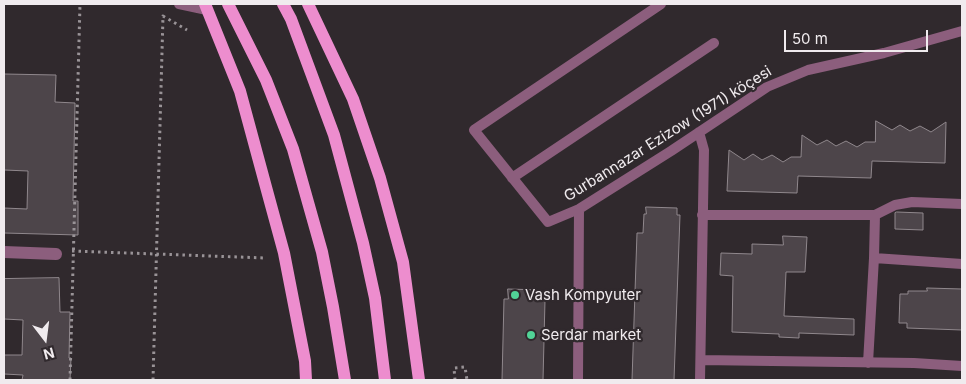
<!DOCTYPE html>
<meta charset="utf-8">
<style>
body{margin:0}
#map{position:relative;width:966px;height:384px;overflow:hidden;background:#30292d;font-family:Inter,sans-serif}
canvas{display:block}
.frame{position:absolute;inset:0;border:5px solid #f0ebee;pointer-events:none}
.north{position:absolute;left:20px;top:314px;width:50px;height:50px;-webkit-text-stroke:4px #30292d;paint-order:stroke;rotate:165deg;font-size:14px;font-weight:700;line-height:20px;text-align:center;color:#f0ebee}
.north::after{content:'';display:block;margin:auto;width:18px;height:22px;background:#f0ebee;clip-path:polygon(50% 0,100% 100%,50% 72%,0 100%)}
.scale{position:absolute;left:784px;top:30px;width:144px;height:22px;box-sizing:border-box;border:2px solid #f0ebee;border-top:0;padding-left:6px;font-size:15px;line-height:18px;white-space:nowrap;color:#f0ebee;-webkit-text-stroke:4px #30292d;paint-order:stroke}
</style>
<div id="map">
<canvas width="966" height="384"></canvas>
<div class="frame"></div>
<div class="north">N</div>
<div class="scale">50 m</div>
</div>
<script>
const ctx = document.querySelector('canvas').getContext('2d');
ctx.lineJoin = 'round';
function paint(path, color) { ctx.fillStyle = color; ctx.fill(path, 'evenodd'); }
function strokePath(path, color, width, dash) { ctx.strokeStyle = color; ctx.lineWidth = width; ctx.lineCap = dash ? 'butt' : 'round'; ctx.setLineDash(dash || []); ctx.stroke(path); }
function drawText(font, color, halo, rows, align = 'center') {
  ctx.font = font + ' Inter,sans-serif'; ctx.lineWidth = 4.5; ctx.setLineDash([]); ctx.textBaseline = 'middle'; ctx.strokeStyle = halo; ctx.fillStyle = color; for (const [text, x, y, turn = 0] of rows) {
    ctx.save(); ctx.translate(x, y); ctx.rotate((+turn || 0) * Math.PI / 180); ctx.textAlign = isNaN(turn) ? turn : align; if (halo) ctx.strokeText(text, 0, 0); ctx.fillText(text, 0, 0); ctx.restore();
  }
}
const building = new Path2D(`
 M 4,74 L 56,75 L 55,102 L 75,103 L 73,201 L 78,201 L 78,235 L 4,233 L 4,208 L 27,209 L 28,171 L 4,170 Z
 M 876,121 L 892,130 L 900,125 L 910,131 L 920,126 L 931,132 L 946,122 L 945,163 L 872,161 L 871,178 L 798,176 L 797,193 L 727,191 L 729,150 L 744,160 L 753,154 L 762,160 L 772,155 L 783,162 L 791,157 L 801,157 L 802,135 L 817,145 L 827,140 L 836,146 L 846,141 L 857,147 L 865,142 L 875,142 Z
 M 646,207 L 677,208 L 677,215 L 680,215 L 674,380 L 632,380 L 637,233 L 643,233 L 644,214 L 646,214 Z
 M 897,212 L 923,213 L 923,230 L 895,229 L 895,213 Z
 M 783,236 L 807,237 L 805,272 L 786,272 L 784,316 L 854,319 L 854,335 L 799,333 L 799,338 L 779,337 L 779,334 L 732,332 L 733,276 L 720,275 L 721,253 L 752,254 L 752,244 L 783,245 Z
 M 59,278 L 60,312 L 70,312 L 69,358 L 71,358 L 70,380 L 22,380 L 23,375 L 4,374 L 4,355 L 22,355 L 23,320 L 4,319 L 4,279 Z
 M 927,288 L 962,289 L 962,330 L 907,328 L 907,323 L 899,323 L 900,294 L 908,294 L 908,291 L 927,291 Z
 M 508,289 L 541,290 L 540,300 L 545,300 L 543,380 L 502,380 L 504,299 L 508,299 Z`);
paint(building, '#4d454a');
strokePath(building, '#90888d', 1);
strokePath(new Path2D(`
 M 72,251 L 266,258
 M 70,380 L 80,4
 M 153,380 L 163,16 L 187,30
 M 455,380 L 454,368 L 465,367 L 467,380`), '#999397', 3, [2.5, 4]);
strokePath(new Path2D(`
 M 179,4 L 207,10
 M 661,4 L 474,130 L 548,222 L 579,209 L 671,151 L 767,87 L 808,70 L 884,53 L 962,31
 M 699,132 L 704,150 L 700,380
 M 512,178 L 714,43
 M 702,215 L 875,215 L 874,258 L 962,264
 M 875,215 L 895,205 L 912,202 L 962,204
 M 701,360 L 914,363 L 962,366
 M 868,363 L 874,258
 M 578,380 L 579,209`), '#8c5e7d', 10);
strokePath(new Path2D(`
 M 4,252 L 56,254`), '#8c5e7d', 12);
strokePath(new Path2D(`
 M 205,4 L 240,91 L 266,187 L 284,253 L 305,361 L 306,380
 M 228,4 L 266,80 L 293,149 L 322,252 L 333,307 L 345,380
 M 283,4 L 291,19 L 334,135 L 363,243 L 375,298 L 385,380
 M 308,4 L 353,99 L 380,178 L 403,262 L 419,380`), '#ed8dce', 12);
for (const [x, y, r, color] of [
 [515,295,5,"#51d397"],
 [531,335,5,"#51d397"]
]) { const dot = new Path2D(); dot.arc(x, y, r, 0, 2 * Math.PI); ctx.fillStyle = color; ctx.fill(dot); strokePath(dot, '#30292d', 2); }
drawText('15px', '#f0ebee', '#30292d', [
 ["Gurbannazar Ezizow (1971) köçesi",668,134,-32]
]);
drawText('15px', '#f0ebee', '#30292d', [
 ["Vash Kompyuter",525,295],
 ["Serdar market",541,335]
], 'left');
</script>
